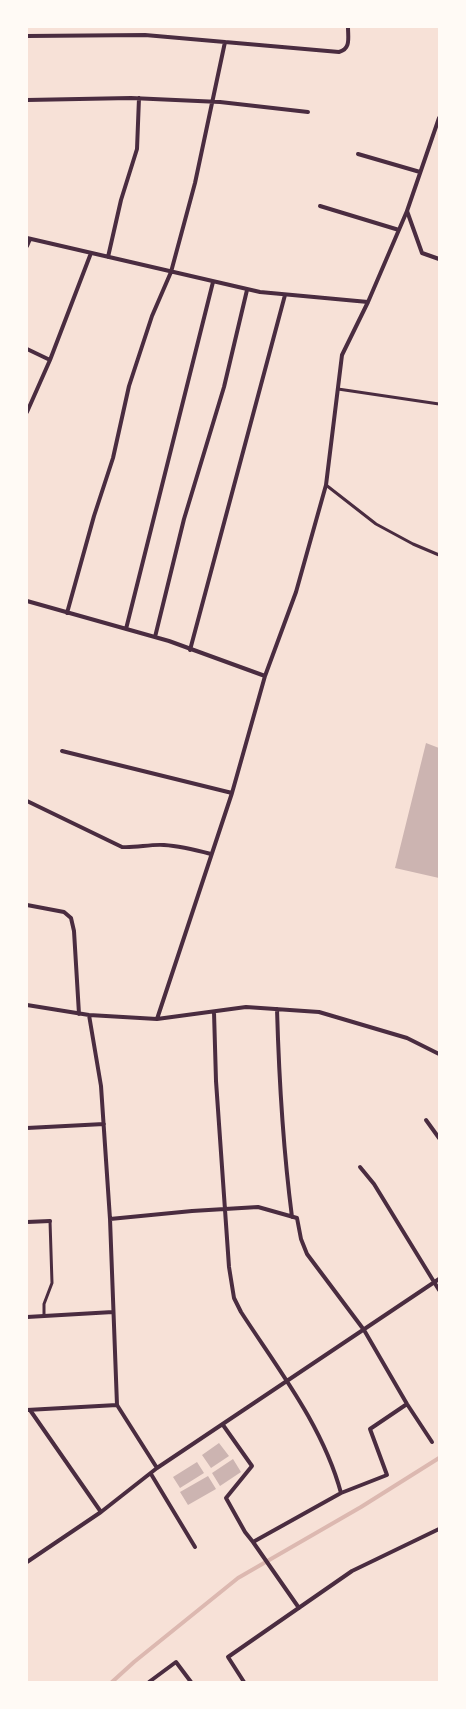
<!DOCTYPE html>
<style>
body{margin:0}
#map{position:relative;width:466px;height:1709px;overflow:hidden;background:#f7e1d7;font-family:"IBM Plex Sans",sans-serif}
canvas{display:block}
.frame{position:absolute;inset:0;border:28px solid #fffaf5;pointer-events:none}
</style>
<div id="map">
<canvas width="466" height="1709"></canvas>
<div class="frame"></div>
</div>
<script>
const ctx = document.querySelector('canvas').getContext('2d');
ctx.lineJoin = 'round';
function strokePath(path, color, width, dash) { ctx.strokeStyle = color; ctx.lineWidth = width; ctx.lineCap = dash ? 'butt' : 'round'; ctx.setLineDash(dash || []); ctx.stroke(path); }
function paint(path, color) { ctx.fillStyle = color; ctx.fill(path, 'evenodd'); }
strokePath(new Path2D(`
 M 112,1682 L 134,1662 L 238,1578 L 361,1507 L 439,1458`), '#dcb8b0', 4);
paint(new Path2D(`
 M 426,743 L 439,748 L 439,878 L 395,868 Z
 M 219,1443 L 229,1456 L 211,1468 L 202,1455 Z
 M 233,1459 L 241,1472 L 220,1486 L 212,1473 Z
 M 197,1462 L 204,1473 L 180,1488 L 173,1477 Z
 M 208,1476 L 216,1489 L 188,1505 L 180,1492 Z`), '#ccb4b1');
strokePath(new Path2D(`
 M 338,389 L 439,404
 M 326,485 L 376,524 L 413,544 L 439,555
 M 44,1316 L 44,1304 L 52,1283 L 50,1221`), '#4a2c40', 3);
strokePath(new Path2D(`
 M 27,36 L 145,35 L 339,52 C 351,49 348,38 348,27
 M 27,100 L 131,98 L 220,102 L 308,112
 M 358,154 L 420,172
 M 320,206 L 399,230
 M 407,211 L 422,253 L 439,259
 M 27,238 L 260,292 L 368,302 L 407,211 L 439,118
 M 27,246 L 30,239
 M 108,257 L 121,200 L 137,149 L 139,98
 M 27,349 L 50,360
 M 27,412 L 50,360 L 91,253
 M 27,601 L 169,641 L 265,676 L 296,592 L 326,485 L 342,355 L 368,302
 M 67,613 L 94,516 L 113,458 L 129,386 L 152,316 L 171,272 L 195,183 L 225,42
 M 126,629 L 213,282
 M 155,637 L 184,519 L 224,387 L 247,290
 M 190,650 L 285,295
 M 62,751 L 232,793
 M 27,801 L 122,847 C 136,848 150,844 164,845 C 180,846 196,850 211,854
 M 27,905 L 64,912 L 71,918 L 74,931 L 79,1014
 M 27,1005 L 89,1015 L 157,1019 L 246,1007 L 319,1012 L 407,1038 L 439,1054
 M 277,1009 C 279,1079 283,1148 292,1217
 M 214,1012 L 216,1081 L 229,1267 L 234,1298 L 241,1312 C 278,1369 323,1426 341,1493 L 387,1475 L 370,1429 L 407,1404
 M 157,1019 L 232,793 L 265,676
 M 426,1120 L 439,1138
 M 27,1128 L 104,1124
 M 360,1167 L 374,1184 L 439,1290
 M 110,1219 L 192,1211 L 258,1207 L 297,1218 L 301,1239 L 307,1254 L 364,1330 L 407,1404 L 432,1442
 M 27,1222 L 50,1221
 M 27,1317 L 113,1312
 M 117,1405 L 157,1468
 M 27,1410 L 117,1405 L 110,1219 L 101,1086 L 89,1015
 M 30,1410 L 101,1512
 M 223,1425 L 252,1466 L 226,1498 L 245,1532 L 253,1542 L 341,1493
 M 151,1474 L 195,1547
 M 253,1542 L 299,1608
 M 27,1562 L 101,1512 L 157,1468 L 439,1279
 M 149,1682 L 176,1662 L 191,1682
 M 244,1682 L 228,1657 L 352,1571 L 439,1529`), '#4a2c40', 4);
</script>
